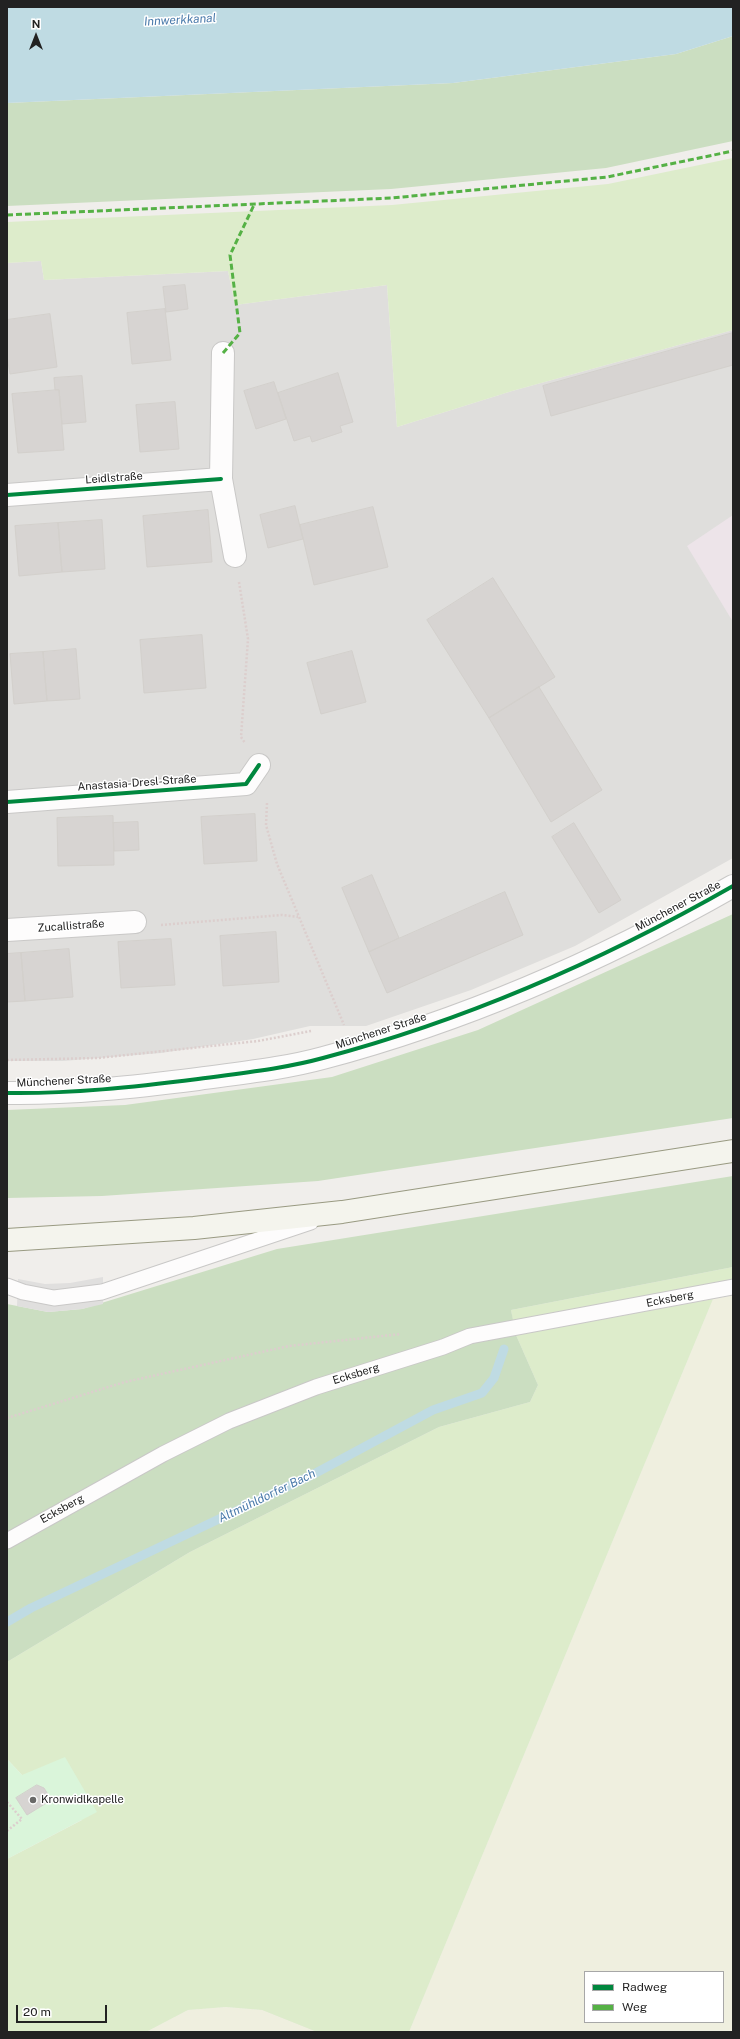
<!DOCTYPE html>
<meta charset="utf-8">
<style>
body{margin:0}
#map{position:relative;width:740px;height:2039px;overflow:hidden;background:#f0eeeb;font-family:"Public Sans",sans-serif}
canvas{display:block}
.frame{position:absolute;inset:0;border:8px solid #222;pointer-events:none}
.legend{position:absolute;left:584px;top:1971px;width:140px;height:52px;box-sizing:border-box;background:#fff;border:1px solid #a7a7a7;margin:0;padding:5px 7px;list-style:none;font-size:12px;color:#222}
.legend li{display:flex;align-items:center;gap:8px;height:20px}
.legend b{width:20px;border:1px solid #a7a7a7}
.north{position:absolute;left:16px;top:16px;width:40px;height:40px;-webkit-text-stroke:3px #fff;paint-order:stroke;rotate:0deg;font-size:11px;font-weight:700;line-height:16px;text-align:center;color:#222}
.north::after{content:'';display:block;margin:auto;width:14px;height:18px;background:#222;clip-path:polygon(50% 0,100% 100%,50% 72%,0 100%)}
.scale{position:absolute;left:16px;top:2005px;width:91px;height:18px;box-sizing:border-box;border:2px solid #222;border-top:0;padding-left:5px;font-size:12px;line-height:14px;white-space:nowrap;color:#222;-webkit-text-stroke:3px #fff;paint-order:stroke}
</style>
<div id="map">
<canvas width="740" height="2039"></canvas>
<div class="frame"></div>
<ul class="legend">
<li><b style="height:5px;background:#00873e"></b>Radweg</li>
<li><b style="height:5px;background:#55b145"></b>Weg</li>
</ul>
<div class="north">N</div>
<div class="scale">20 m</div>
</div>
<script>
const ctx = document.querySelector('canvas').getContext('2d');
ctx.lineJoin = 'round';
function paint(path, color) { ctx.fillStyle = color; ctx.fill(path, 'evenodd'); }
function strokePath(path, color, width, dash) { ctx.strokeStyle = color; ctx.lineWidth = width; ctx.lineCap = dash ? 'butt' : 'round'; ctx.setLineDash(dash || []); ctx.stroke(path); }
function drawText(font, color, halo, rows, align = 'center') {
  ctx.font = font + ' "Public Sans",sans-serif'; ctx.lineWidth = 3; ctx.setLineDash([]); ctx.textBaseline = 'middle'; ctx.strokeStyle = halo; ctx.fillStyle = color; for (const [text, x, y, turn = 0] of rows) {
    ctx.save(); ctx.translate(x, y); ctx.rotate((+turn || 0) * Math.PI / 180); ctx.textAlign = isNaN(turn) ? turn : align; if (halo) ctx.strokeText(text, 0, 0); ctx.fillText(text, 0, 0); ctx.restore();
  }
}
paint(new Path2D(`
 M 41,261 L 44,280 L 228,271 L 235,305 L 387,285 L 397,427 L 512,391 L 733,330 L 733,858 L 575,946 L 471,990 L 366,1026 L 310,1026 L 253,1039 L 161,1053 L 63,1061 L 7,1061 L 7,263 Z`), '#dfdedc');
paint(new Path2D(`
 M 733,515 L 733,622 L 687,546 Z`), '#ede4e9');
paint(new Path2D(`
 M 733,1295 L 733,2032 L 409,2032 L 713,1299 ZM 585,1972 L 723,1972 L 723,2022 L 585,2022 Z
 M 226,2007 L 262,2010 L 317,2032 L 146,2032 L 188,2010 Z`), '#efefdf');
paint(new Path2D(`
 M 733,158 L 733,330 L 512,391 L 397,427 L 387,285 L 235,305 L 228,271 L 44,280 L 41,261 L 7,263 L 7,222 L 392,205 L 608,184 Z
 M 733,1267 L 733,1282 L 513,1322 L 511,1310 Z
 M 713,1299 L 409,2032 L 317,2032 L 262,2010 L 226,2007 L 188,2010 L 146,2032 L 7,2032 L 7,1859 L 82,1820 L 22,1775 L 7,1759 L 7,1662 L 190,1552 L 439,1427 L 530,1402 L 538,1385 L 516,1335 Z`), '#ddeccb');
paint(new Path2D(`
 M 733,36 L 733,141 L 606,168 L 391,189 L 7,206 L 7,103 L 453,83 L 676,54 Z
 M 733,914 L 733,1118 L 318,1181 L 102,1196 L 7,1198 L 7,1110 L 125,1105 L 332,1077 L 478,1030 Z
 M 733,1176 L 733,1267 L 511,1310 L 516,1335 L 538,1385 L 530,1402 L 439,1427 L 190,1552 L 7,1662 L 7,1304 L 48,1312 L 82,1309 L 277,1249 Z`), '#cbdec1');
paint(new Path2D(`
 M 65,1757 L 97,1812 L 7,1859 L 7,1759 L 22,1775 Z`), '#daf5da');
paint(new Path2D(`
 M 103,1277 L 103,1304 L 82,1309 L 48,1312 L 17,1306 L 18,1279 L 45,1284 L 70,1283 Z`), '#e0dfde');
paint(new Path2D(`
 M 7,7 L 733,7 L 733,36 L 676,54 L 453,83 L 7,103 Z`), '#bfdbe3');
strokePath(new Path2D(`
 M 7,1622 L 31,1608 L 312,1475 L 433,1410 L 482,1393 L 494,1378 L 504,1349`), '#bfdbe3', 9);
const building = new Path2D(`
 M 185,285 L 188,309 L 166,312 L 163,287 Z
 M 165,309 L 171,360 L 132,364 L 127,313 Z
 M 50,314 L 57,367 L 10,374 L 7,356 L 7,320 Z
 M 733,333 L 733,365 L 551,416 L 543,386 Z
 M 338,373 L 353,422 L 340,426 L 342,432 L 312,442 L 310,436 L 294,441 L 278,393 Z
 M 82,376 L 86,422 L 62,424 L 59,390 L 55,390 L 54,378 Z
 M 274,382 L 286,419 L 256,429 L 244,391 Z
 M 59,390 L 64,450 L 18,453 L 12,394 Z
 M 175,402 L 179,449 L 140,452 L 136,405 Z
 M 295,506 L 303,539 L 268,548 L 260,515 Z
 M 373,507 L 388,567 L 314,585 L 300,525 Z
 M 208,510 L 212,562 L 147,567 L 143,516 Z
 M 102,520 L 105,569 L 62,572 L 58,523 Z
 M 58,523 L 62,572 L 19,576 L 15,526 Z
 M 493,578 L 555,677 L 489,718 L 427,620 Z
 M 202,635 L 206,688 L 144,693 L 140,640 Z
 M 76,649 L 80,699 L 47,701 L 43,652 Z
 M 352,651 L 366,702 L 321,714 L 307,663 Z
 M 43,652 L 47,701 L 14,704 L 10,654 Z
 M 539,687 L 602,790 L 551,822 L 489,718 Z
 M 255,814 L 257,861 L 204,864 L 201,817 Z
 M 113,816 L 114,865 L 58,866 L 57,818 Z
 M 138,822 L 139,850 L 114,851 L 113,823 Z
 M 574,823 L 621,900 L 599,913 L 552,837 Z
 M 372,875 L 399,938 L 369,952 L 342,888 Z
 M 505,892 L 523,935 L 387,993 L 369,952 Z
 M 276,932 L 279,982 L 223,986 L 220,936 Z
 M 171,939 L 175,985 L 121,988 L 118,942 Z
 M 69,949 L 73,997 L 25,1001 L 21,953 Z
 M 21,953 L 25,1001 L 7,1002 L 7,954 Z
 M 37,1785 L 44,1788 L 49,1796 L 48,1802 L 27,1815 L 16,1798 Z`);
paint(building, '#d7d4d2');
strokePath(building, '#d3d0cc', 1);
const service = new Path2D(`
 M 7,1286 L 23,1292 L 54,1298 L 102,1292 L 311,1222
 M 7,1541 L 163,1454 L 229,1421 L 316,1387 L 443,1347 L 470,1336 L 733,1287`);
const minor = new Path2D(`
 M 223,353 L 221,479 L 235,556
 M 7,495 L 221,479
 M 7,802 L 246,784 L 259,765
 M 7,930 L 135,922`);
const tertiary = new Path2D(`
 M 7,1093 C 70,1094 135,1087 198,1079 C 240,1073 283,1069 323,1058 C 466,1020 605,959 733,886`);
const secondary = new Path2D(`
 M 7,1240 L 194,1228 L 342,1212 L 733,1151`);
strokePath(service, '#c9c8c7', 17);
strokePath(minor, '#c9c8c7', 24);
strokePath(tertiary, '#c9c8c7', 24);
strokePath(secondary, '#999a82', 24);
strokePath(new Path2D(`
 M 239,582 L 248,639 L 241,737 L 245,743
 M 267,803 L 266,825 L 277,864 L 344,1025
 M 161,925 L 282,915 L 298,917
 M 7,1060 L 98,1058 L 258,1041 L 311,1031
 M 7,1418 L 125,1382 L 289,1346 L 401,1334
 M 7,1802 L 22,1819 L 7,1831`), '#dccecd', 2.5, [2, 2]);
strokePath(service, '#fdfcfc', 15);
strokePath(minor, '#fdfcfc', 22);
strokePath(tertiary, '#fdfcfc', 22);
strokePath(secondary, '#f4f4ed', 22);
strokePath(new Path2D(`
 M 7,215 L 392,198 L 607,177 L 733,151
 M 223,353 L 240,333 L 230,255 L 254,205`), '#55b145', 3, [6, 3]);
strokePath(new Path2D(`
 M 7,495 L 221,479
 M 7,802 L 246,784 L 259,765
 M 7,1093 C 70,1094 135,1087 198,1079 C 240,1073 283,1069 323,1058 C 466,1020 605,959 733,886`), '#00873e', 4);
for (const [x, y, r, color] of [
 [33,1800,4,"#6a6968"]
]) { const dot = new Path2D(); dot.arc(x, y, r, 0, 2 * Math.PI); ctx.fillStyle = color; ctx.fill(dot); strokePath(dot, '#fff', 1.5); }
drawText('11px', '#222', '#fff', [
 ["Leidlstraße",114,478,-4],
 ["Anastasia-Dresl-Straße",137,783,-4],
 ["Münchener Straße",678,906,-28],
 ["Zucallistraße",71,926,-4],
 ["Münchener Straße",381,1031,-18],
 ["Münchener Straße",64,1081,-3],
 ["Ecksberg",670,1299,-11],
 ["Ecksberg",356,1374,-17],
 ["Ecksberg",62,1509,-29]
]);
drawText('11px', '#222', '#fff', [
 ["Kronwidlkapelle",41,1800]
], 'left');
drawText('italic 12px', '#4a7aab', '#fff', [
 ["Innwerkkanal",180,20,-3],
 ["Altmühldorfer Bach",267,1496,-26]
]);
</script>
